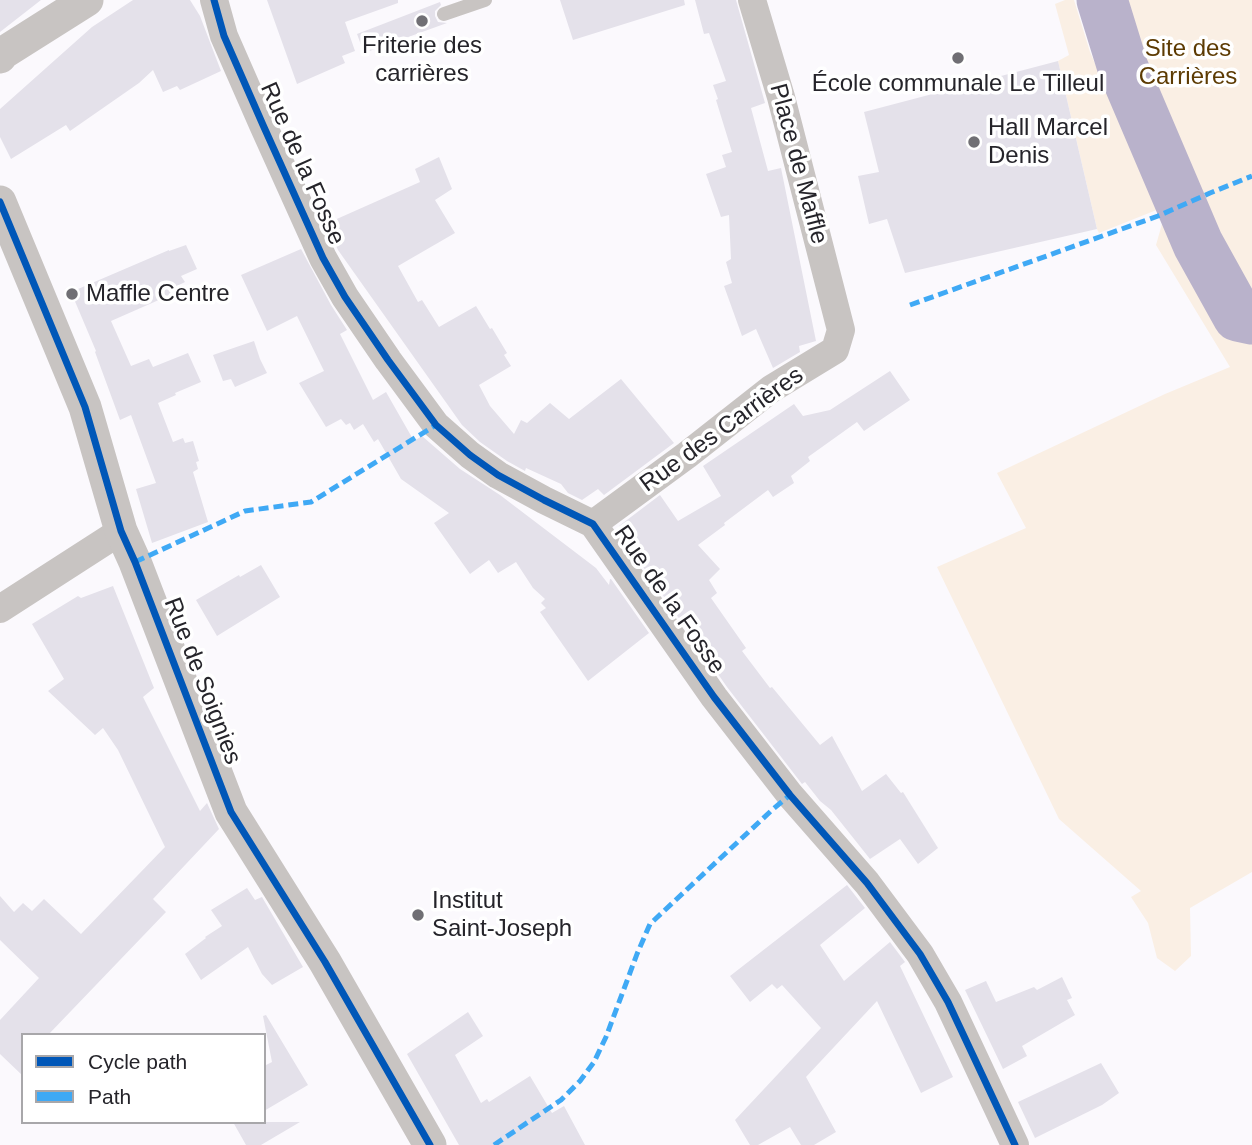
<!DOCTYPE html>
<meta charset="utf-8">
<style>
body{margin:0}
#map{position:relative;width:1252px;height:1145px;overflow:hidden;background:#fbf9fd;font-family:Arial,sans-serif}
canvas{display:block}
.legend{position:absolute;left:21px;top:1033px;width:245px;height:91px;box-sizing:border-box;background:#fff;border:2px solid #a8a7aa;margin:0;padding:9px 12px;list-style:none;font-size:21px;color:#25242a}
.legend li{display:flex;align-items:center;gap:14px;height:35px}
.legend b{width:35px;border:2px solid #a8a7aa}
</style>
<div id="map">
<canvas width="1252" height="1145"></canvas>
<ul class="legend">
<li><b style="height:9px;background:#0057b8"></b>Cycle path</li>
<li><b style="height:9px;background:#3fa9f5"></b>Path</li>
</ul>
</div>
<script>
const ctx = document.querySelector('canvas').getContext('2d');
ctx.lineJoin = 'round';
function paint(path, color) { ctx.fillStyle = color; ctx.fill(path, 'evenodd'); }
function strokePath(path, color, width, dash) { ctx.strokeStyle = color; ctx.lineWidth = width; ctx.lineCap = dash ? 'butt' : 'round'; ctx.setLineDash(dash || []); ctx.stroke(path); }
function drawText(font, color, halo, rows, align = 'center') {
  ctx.font = font + ' Arial,sans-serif'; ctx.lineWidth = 7; ctx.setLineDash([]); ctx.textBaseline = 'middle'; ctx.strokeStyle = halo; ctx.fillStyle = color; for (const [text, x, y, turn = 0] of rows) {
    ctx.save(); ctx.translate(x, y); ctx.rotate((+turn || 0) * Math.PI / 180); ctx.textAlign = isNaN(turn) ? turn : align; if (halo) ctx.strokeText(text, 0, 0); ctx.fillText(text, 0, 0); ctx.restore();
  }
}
paint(new Path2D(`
 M 1065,0 L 1074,0 L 1090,52 L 1159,209 L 1099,233 L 1097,229 L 1058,61 L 1069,55 L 1055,4 Z
 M 1102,0 L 1252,0 L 1252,872 L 1190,908 L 1191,956 L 1175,971 L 1157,958 L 1148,923 L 1131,897 L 1141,891 L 1059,819 L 937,567 L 1026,528 L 997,473 L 1165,394 L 1230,367 L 1156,245 L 1173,185 L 1123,68 Z`), '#faefe4');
strokePath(new Path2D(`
 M 1102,0 L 1123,68 L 1198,244 L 1238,316 L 1252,319`), '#b9b2cb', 51);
paint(new Path2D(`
 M 0,0 L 41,0 L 0,32 Z
 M 133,0 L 190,0 L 200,16 L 221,71 L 180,90 L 177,86 L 163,92 L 153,70 L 139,83 L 70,131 L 66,125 L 11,159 L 0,137 L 0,109 L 92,27 Z
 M 267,0 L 398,0 L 398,3 L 345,22 L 355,51 L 342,56 L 345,63 L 297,84 Z
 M 560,0 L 684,0 L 685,5 L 573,40 Z
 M 695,0 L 736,0 L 765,103 L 751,108 L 768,171 L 781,168 L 816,341 L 799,346 L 800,352 L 773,368 L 756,329 L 742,336 L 724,286 L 732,283 L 726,262 L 731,259 L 729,215 L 721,217 L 706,174 L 726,167 L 722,155 L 732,152 L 716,100 L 718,99 L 713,85 L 726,81 L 709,33 L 704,34 Z
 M 440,2 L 441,5 L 435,11 L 435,16 L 438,22 L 447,23 L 364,53 L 357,34 Z
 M 1058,61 L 1097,229 L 905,273 L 887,219 L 869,224 L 858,176 L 879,172 L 864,112 Z
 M 439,157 L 452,189 L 435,200 L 455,233 L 398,266 L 418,302 L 422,300 L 439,327 L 476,306 L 490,329 L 492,328 L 507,353 L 504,355 L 511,366 L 479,385 L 490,406 L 514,434 L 521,420 L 527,423 L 550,403 L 569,419 L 621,379 L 674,443 L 604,495 L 598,489 L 582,500 L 568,493 L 561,484 L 526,468 L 525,471 L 507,461 L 480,442 L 462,425 L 338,250 L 331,235 L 335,233 L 330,222 L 420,182 L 415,169 Z
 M 186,245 L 197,269 L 181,276 L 185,282 L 175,287 L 177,292 L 111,321 L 131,366 L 149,359 L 153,367 L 188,353 L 201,382 L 175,393 L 176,395 L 158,403 L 173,442 L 183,438 L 185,443 L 193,441 L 199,461 L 196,462 L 198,469 L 193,472 L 208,522 L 152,543 L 136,489 L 156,483 L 131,415 L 120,420 L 95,352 L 96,351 L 71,292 L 169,250 L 169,251 Z
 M 301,249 L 331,305 L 347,330 L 340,334 L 373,400 L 386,392 L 414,441 L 422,436 L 460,469 L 500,495 L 596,568 L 609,585 L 610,579 L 611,579 L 649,633 L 588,681 L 540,612 L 546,608 L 541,603 L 545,599 L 533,588 L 516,562 L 498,573 L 489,560 L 470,574 L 434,523 L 449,513 L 401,479 L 378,439 L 374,442 L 363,424 L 354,430 L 350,423 L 346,425 L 341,419 L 326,427 L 299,383 L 324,371 L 297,316 L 267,331 L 241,275 Z
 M 254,341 L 260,359 L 267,373 L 235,387 L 231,379 L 223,381 L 213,355 Z
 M 890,371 L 910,400 L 864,431 L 857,422 L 808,457 L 810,461 L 791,476 L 794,483 L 773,497 L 768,490 L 724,523 L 725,525 L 698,545 L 720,569 L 709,580 L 717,593 L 711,598 L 746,648 L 742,651 L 770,688 L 772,687 L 820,745 L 832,736 L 862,791 L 886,774 L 901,793 L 903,792 L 938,848 L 918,864 L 900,839 L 870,859 L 831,810 L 820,801 L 805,782 L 802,784 L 727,687 L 618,531 L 619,526 L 660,495 L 678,521 L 721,496 L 703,466 L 794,404 L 803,416 L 830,410 Z
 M 261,565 L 280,597 L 217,636 L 196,600 L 239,575 L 240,577 Z
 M 113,586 L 154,688 L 143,697 L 200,811 L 207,803 L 219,829 L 153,899 L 166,912 L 48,1035 L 23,1035 L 23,1076 L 0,1054 L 0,1020 L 39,978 L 0,940 L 0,896 L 14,912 L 23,903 L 32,911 L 44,899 L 81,934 L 165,847 L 118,750 L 103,728 L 95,735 L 48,691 L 64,679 L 32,624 L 78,596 L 81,598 Z
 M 847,885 L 865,908 L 820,945 L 844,981 L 890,942 L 905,962 L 900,966 L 953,1077 L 921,1093 L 877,1001 L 806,1077 L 836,1132 L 814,1145 L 801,1145 L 790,1127 L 758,1145 L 750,1145 L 735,1120 L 821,1028 L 782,985 L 777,989 L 772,984 L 750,1002 L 730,976 Z
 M 247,888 L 255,900 L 262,897 L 303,967 L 272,985 L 262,974 L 248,947 L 201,980 L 185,954 L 206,938 L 205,937 L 222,926 L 211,910 Z
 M 1062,977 L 1072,998 L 1067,1000 L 1075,1015 L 1022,1046 L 1027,1056 L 1003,1069 L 965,990 L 986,981 L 996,1002 L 1034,987 L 1037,990 Z
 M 468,1012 L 483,1036 L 455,1055 L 481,1103 L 487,1099 L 489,1102 L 530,1076 L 552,1113 L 564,1106 L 585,1145 L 459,1145 L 407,1054 Z
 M 266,1015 L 308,1085 L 264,1111 L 264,1066 L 272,1062 L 263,1016 Z
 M 1101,1063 L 1119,1093 L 1102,1105 L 1035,1138 L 1018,1102 Z
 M 233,1122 L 300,1122 L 261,1145 L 246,1145 Z`), '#e4e1ea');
strokePath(new Path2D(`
 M 444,14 L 485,0`), '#c8c4c2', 14);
strokePath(new Path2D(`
 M 214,0 L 224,36 L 263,125 L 323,258 L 345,297 L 388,360 L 436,425 L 470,455 L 498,475 L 544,500 L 593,524 L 714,697 L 790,795 L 867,883 L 920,954 L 948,1002 L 1015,1145
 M 593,524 L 687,455 L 771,389 L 835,350 L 841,330 L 781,97 L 752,0
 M 0,609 L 121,531`), '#c8c4c2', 28);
strokePath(new Path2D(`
 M 0,57 L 3,53 L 87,0
 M 0,202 L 85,407 L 121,531 L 135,562 L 231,812 L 325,962 L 430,1145`), '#c8c4c2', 33);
strokePath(new Path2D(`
 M 910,305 L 1158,216 L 1210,193 L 1252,176
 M 135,562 L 245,511 L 311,502 L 436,425
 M 494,1145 L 561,1100 L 580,1081 L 594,1062 L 606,1037 L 637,954 L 650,924 L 772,810 L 790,795`), '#3fa9f5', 5, [10, 5]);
strokePath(new Path2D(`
 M 214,0 L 224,36 L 263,125 L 323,258 L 345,297 L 388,360 L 436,425 L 470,455 L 498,475 L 544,500 L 593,524 L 714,697 L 790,795 L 867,883 L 920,954 L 948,1002 L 1015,1145
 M 0,202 L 85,407 L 121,531 L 135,562 L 231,812 L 325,962 L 430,1145`), '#0057b8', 7);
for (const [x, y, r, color] of [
 [422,21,7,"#706f74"],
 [958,58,7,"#706f74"],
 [974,142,7,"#706f74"],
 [72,294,7,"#706f74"],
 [418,915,7,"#706f74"]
]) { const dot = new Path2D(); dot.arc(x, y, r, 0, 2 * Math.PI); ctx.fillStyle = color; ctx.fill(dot); strokePath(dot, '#fff', 2.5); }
drawText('24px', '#25242a', '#fff', [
 ["Friterie des",422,46,"center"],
 ["carrières",422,74,"center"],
 ["École communale Le Tilleul",958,84,"center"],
 ["Hall Marcel",988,128],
 ["Denis",988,156],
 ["Maffle Centre",86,294],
 ["Institut",432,901],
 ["Saint-Joseph",432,929]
], 'left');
drawText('24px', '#5d3b03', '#fff', [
 ["Site des",1188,49],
 ["Carrières",1188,77]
]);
drawText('24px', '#25242a', '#fff', [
 ["Rue de la Fosse",302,164,66],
 ["Place de Maffle",798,164,75],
 ["Rue des Carrières",722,430,-36],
 ["Rue de la Fosse",669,600,55],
 ["Rue de Soignies",202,681,69]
]);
</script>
